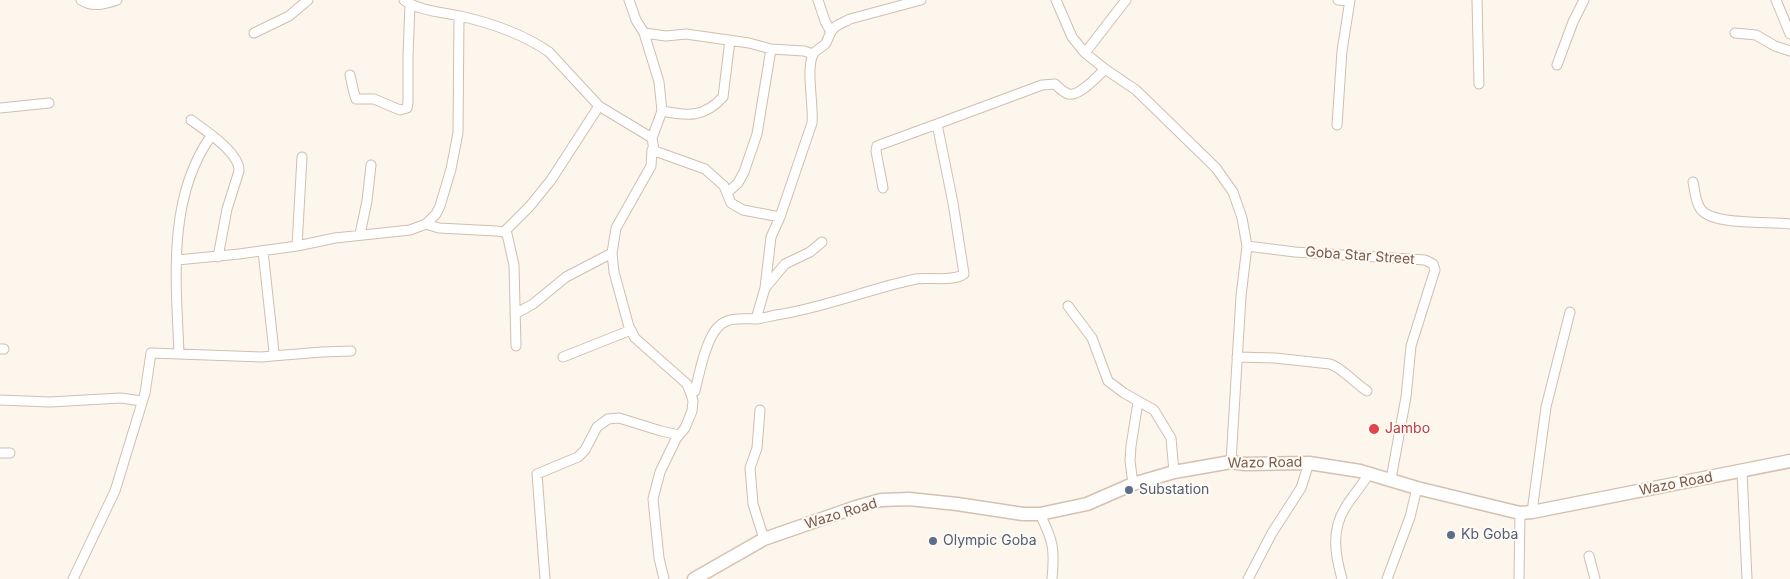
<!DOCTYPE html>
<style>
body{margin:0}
canvas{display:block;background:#fdf6ec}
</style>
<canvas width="1790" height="579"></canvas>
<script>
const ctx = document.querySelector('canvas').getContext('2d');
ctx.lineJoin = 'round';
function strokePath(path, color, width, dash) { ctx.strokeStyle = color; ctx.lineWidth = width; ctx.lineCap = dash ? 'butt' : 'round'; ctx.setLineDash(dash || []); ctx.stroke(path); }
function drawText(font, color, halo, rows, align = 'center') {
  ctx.font = font + ' Inter,sans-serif'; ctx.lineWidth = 4; ctx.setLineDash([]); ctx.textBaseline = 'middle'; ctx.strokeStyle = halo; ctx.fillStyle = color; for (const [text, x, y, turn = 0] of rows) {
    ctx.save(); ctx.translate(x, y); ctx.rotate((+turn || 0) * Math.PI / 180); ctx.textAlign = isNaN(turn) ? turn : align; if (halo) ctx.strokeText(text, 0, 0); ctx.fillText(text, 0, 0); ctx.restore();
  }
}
const minor = new Path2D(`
 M 81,0 C 93,8 105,4 117,0
 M 404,0 C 419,11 442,12 460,16 C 491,23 523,34 549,52 L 599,106 L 652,138
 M 629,0 L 636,20 L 644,33 L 659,82 L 662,111 L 652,138 L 654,150 L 652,150 L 651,166 L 616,228 L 612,253 L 614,272 L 629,327 L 635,338 L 687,384 L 691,394 L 693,401 L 692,411 L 685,428 L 676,439 L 660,472 L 653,499 L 659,558 L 664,579
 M 818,0 L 825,21 L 831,32
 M 1056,0 L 1072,37 L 1085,53 L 1105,69 L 1136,90 L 1216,168 L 1233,192 L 1242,218 L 1247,246 L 1241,296 L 1231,462
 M 1338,0 L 1350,1
 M 1477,0 L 1479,84
 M 1776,0 L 1790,34
 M 254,33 L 289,16 L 308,0
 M 644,33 L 666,36 L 686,34 L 749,43 L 771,49 L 804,51 L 813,54
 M 1735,33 L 1756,35 L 1775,46 L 1790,51
 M 1085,53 L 1126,0
 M 1557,65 L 1573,22 L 1584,0
 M 350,75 L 354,93 L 356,99 L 374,99 L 400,110 L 407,108 L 408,102 L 408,56 L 410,4
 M 0,108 L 49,103
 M 662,111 C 687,116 704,118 723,97 L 730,40
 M 191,120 C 205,130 240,153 239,171 L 227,209 L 218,257
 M 937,124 L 1042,85 L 1055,84 C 1059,88 1064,92 1068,94 C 1079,97 1098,76 1105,69
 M 1337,125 L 1342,51 L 1350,0
 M 652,150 L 705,169 L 724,186 L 731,203 L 743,210 L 780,217
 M 1693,182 C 1695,190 1695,201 1700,208 C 1710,226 1769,221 1790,224
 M 727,193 L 738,183 L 744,172 L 757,134 L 771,49
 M 426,224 L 439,228 L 496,231 L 504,232 L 507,234 L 514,265 L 516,346
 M 504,232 L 530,206 L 551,180 L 599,106
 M 360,234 L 367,201 L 371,165
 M 297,246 L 302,157
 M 1247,246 L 1295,252 L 1425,260 L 1433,264 L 1435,270 L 1433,276 L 1411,346 L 1406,397 L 1391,479
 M 177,260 L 239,254 L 297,246 L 335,238 L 410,230 L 426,224 L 436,214 L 440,206 L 451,169 L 458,133 L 459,16
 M 765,288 L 785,264 L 810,252 L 822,242
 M 1068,306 L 1092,338 L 1108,381 L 1124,393 L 1154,410 L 1171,438 L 1174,472
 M 515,314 L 533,304 L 566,277 L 612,253
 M 756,319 L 765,288 L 771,237 L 780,217 L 812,123 C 814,105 805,66 814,53 C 817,49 823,47 826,43 C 828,39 829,35 831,32 C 834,25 843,23 850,19 L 921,0
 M 0,349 L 4,349
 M 179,353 C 176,280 167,198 211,136
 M 272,356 L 322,352 L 351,351
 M 563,357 L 631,330
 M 1237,357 L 1275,358 L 1330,364 C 1344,369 1354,383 1367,391
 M 691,394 L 695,391 C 699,374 706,339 718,327 C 728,316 745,319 757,319 C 764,318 770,316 776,315 C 824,308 868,289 916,279 C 929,277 954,282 964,274 L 953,203 L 937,124 L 877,146 L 876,151 L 883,188
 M 0,400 L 50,402 L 121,398 L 142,401
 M 760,410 L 757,448 L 750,468 L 753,504 L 764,539
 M 0,453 L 10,453
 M 1742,472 L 1747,579
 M 1133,484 L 1130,461 L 1131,446 L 1138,402
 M 1532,512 L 1546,407 L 1570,312
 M 1040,514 C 1053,541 1055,548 1052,579
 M 1589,556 L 1595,579
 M 73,579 L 115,491 L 145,393 L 151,353 L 262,357 L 272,356 L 274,352 L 263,251
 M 545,579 L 537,474 L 578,457 L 585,450 L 597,427 L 608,419 L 619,418 L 661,431 L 679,435
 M 1248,579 L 1272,533 L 1301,488 L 1309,463
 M 1342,579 C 1335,554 1331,531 1345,508 C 1352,496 1362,486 1369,473
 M 1387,579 L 1410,517 L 1417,488
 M 1519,579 L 1520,513`);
const secondary = new Path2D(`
 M 694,579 L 764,539 L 856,507 L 881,500 L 909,499 L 957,504 L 1023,514 L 1040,514 L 1087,504 L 1133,484 L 1174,472 L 1231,462 L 1245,464 L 1309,463 L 1360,471 L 1417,488 L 1520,513 L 1532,512 L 1790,461`);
strokePath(minor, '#d1beb0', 11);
strokePath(secondary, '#d6c0b0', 15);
strokePath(minor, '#fff', 9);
strokePath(secondary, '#fff', 12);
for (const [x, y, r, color] of [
 [1374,429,6,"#e0444e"],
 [1129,490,5,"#5c6f8a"],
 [1451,535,5,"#5c6f8a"],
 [933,541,5,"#5c6f8a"]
]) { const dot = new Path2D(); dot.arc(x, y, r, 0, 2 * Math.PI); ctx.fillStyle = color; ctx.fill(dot); strokePath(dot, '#fffaf3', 2); }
drawText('14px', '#7a5c4d', '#fffaf3', [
 ["Goba Star Street",1360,256,4],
 ["Wazo Road",1265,463,-1],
 ["Wazo Road",1676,484,-11],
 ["Wazo Road",841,514,-17]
]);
drawText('14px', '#be3a42', '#fffaf3', [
 ["Jambo",1385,429]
], 'left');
drawText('14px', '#4e5e75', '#fffaf3', [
 ["Substation",1139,490],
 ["Kb Goba",1461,535],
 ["Olympic Goba",943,541]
], 'left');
</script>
